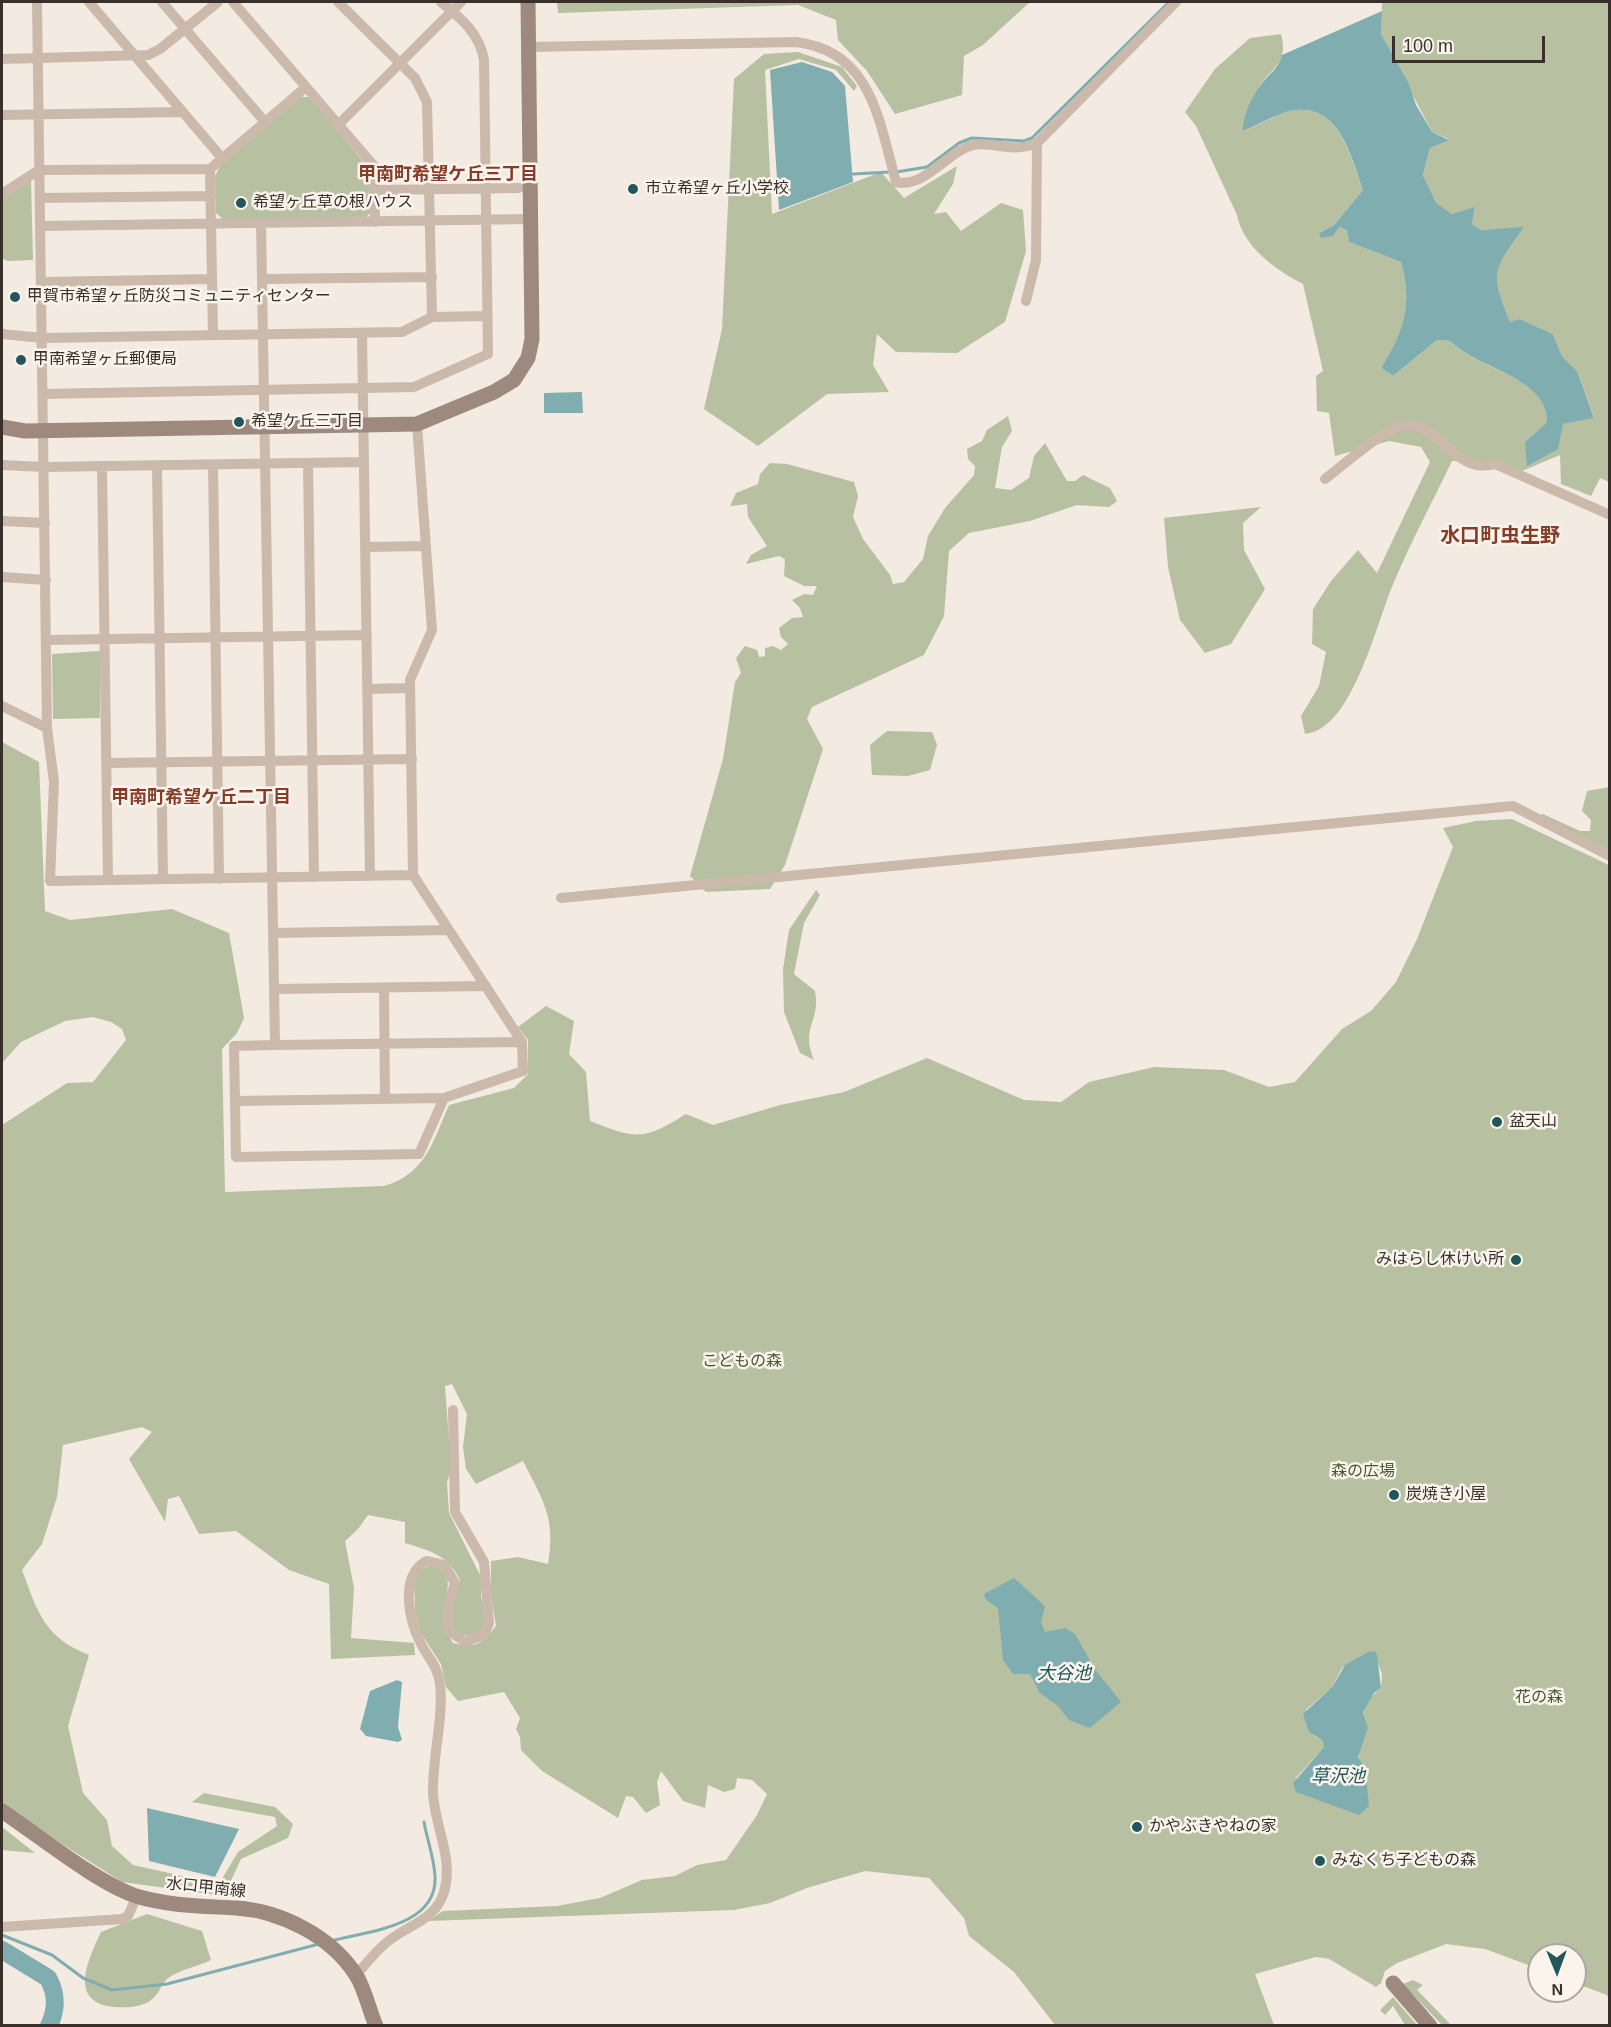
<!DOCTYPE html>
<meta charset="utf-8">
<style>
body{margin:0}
#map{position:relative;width:1611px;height:2027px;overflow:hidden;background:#f3eae1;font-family:Helvetica,sans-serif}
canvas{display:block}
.frame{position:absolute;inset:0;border:3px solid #392f2b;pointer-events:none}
.north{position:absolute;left:1527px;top:1943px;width:60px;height:60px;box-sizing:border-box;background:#faf4ed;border:2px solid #ada59f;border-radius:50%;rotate:179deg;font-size:16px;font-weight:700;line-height:24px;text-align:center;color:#392f2b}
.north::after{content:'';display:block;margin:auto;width:21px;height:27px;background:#21565a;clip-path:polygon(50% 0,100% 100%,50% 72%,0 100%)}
.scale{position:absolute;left:1392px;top:36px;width:153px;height:27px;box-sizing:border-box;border:3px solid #392f2b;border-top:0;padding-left:8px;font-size:18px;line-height:21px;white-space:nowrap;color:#392f2b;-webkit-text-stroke:4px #faf4ed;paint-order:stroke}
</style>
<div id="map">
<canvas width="1611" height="2027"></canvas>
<div class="frame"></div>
<div class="north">N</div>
<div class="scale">100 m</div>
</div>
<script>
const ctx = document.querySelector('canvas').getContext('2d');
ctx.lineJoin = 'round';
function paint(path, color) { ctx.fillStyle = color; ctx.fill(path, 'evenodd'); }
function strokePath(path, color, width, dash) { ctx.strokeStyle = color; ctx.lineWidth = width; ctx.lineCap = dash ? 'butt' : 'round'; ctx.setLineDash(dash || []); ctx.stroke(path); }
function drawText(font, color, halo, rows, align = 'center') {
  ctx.font = font + ' Helvetica,"Noto Sans JP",sans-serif'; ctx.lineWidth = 5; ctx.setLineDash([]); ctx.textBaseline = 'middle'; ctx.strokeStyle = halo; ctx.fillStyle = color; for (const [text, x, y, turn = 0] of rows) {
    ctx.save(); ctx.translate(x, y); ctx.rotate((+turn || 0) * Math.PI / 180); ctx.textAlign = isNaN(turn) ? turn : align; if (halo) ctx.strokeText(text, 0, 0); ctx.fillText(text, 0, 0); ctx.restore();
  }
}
paint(new Path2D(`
 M 557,2 L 1030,2 L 983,45 L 964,56 L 962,95 L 895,114 L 867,71 L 838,40 L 836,20 L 798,5 L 558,13 Z
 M 1382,2 L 1609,2 L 1609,482 L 1600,478 L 1591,496 L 1561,484 L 1560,455 L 1522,471 L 1490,461 L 1452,461 C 1433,501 1411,541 1394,582 C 1377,620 1353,730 1305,734 L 1301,716 L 1319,686 L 1326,652 L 1312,644 L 1313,609 L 1331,581 L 1358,550 L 1377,573 L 1430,462 L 1421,447 L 1389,441 L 1335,456 L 1329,413 L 1317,411 L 1316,376 L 1323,371 L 1303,284 C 1276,270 1243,247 1237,215 L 1196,126 L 1185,112 L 1215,69 L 1250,38 L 1281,34 C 1289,63 1272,67 1259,87 C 1251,99 1248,117 1243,131 C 1258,126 1274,115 1290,111 C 1339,101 1350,156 1363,190 L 1334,225 L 1319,233 L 1333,236 L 1338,227 L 1348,230 L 1349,242 L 1401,262 C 1413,308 1405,329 1381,368 L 1393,376 L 1437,340 L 1450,341 C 1477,370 1547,375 1547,422 L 1525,442 L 1563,424 L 1594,417 L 1577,371 L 1562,356 L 1553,334 L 1520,319 L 1510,323 C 1491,272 1492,272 1523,228 L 1481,230 L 1472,224 L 1475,208 L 1452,214 L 1436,204 L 1423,175 L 1430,148 L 1449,139 L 1432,132 L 1381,34 Z
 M 798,52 L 842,67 L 857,86 L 854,91 L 836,70 L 799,59 L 765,70 L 772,214 L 881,172 L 904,198 L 957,166 L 953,184 L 934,214 L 946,212 L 961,231 L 1001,203 L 1023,210 L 1026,251 L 1005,322 L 957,353 L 896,352 L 877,334 L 873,365 L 889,392 L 827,394 L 758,446 L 704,409 L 722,329 L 734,79 L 764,54 Z
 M 301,97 L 310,97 L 365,164 L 370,176 L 371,212 L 366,217 L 223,219 L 216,213 L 215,176 L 220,166 Z
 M 31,179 L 33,260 L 7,261 L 2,258 L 2,197 Z
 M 1008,416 L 1012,431 L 1002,447 L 995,488 L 1011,490 L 1029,478 L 1034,456 L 1045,443 L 1067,481 L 1075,481 L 1083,475 L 1110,488 L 1117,501 L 1109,507 L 1077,505 L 1030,521 L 969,533 L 949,551 L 944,616 L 924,655 L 812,707 L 807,719 L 823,749 L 785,865 L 770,889 L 706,892 L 690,876 L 723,759 L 735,682 L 741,673 L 736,658 L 745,646 L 757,650 L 759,657 L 765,656 L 765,648 L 773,646 L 781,650 L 788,644 L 781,637 L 779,628 L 792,618 L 803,617 L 800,608 L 792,600 L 804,594 L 813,595 L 817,586 L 804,586 L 784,576 L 785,559 L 779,556 L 746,564 L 751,555 L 767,546 L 748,517 L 747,504 L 730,506 L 736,493 L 758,484 L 760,474 L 770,463 L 787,464 L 854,482 L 858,496 L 853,517 L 863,539 L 890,575 L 893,584 L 904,582 L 923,559 L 928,536 L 945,508 L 974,475 L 975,466 L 968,459 L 967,449 L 982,441 L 987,430 Z
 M 1261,507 L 1243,523 L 1244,550 L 1265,589 L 1231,644 L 1205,653 L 1180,620 L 1168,567 L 1164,518 Z
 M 100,651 L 100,718 L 53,719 L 52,654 Z
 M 887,731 L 932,732 L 937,745 L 930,770 L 908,776 L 872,775 L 870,745 Z
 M 2,742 L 39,762 L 45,911 L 70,920 L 172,909 L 229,933 L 244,1018 L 237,1033 L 222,1049 L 225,1192 L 384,1186 C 426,1174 433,1141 449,1105 L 514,1088 L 528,1074 L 528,1040 L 518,1027 L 546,1006 L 574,1021 L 569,1054 L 586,1072 L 590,1121 C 636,1139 643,1141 686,1114 L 713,1125 L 780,1105 L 844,1092 L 927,1058 L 1024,1100 L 1061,1102 L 1089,1082 L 1154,1067 L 1224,1070 L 1269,1087 L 1295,1082 L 1342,1029 L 1371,1011 L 1396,982 L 1417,939 L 1453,847 L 1443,828 L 1476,821 L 1512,819 L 1609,865 L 1609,2001 L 1607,1995 L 1575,1983 L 1575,1955 L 1539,1955 L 1539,1969 L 1485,1949 L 1446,1944 L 1397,1963 L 1385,1971 L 1381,1983 L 1376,1987 L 1329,1959 L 1316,1957 L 1255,1974 L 1274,2025 L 1055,2025 L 1014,1972 L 969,1936 L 964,1918 L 929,1878 L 865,1871 L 807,1888 L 770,1903 L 734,1910 L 428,1921 L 443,1911 L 557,1906 L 600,1898 L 642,1880 L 675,1876 L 697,1865 L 726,1860 L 757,1815 L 767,1794 L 752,1780 L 737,1778 L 735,1789 L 724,1792 L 708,1785 L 705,1808 L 683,1801 L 661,1771 L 657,1782 L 660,1805 L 646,1813 L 633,1797 L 626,1796 L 618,1818 L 542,1771 L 521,1750 L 520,1737 L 516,1729 L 520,1718 L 504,1692 L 458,1701 L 446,1687 L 441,1664 L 420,1632 L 415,1612 L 414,1577 L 421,1569 L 431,1566 L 446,1571 C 454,1602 432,1607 453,1643 C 476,1649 482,1644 496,1626 L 491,1595 L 491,1561 L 518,1557 L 548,1564 C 556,1517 543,1501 523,1461 L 476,1484 L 466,1469 L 463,1447 L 467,1414 L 452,1384 L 445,1386 L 451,1468 L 447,1483 L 449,1513 L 481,1577 L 481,1597 L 486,1617 L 483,1630 L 473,1637 L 458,1634 L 449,1621 L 460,1580 C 446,1554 433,1552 405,1543 L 405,1522 L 368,1515 L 358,1529 L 345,1541 L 354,1588 L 351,1638 L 414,1643 L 415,1655 L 331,1659 L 329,1584 L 289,1570 L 236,1531 L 199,1534 L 179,1496 L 168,1499 L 165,1522 L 129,1459 L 152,1432 L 142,1427 L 63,1445 L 57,1497 L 42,1544 L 22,1570 C 38,1613 44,1637 89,1655 L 68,1726 L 83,1793 L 107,1820 L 112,1846 L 133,1865 L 219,1884 L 238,1852 L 277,1826 L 275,1817 L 192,1802 L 204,1793 L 275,1807 L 293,1824 L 288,1838 L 241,1859 L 224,1896 L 122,1882 L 2,1806 L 2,1125 L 67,1083 L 93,1082 L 126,1040 L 122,1029 L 111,1022 L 93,1017 L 65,1021 L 21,1042 L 2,1063 ZM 1373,1651 L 1382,1674 L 1381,1688 C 1375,1693 1369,1698 1365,1705 C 1361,1713 1367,1720 1367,1728 C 1366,1740 1357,1748 1359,1760 L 1295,1779 L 1324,1747 L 1322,1740 L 1313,1735 L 1306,1710 L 1333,1686 L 1342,1668 Z
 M 1609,787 L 1609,851 L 1528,819 L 1543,814 L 1580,831 L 1590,831 L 1591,820 L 1582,811 L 1587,791 Z
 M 816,890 L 820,895 L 804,923 L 794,974 L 815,991 C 821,1022 800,1026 814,1060 L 800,1053 L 784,1012 L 783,969 L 789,930 Z
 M 2,1827 L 35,1853 L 2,1850 Z
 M 147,1914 L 202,1931 L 211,1960 C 199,1966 179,1970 168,1978 C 161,1984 159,1995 151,2000 C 142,2007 127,2008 115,2007 C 67,2003 88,1960 101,1932 Z
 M 1413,1980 L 1423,1985 L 1417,1990 L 1451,2025 L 1442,2025 L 1403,1984 Z
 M 1393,1997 L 1417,2025 L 1405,2025 L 1393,2006 L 1385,2015 L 1380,2010 Z`), '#b7c1a1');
paint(new Path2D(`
 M 1382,11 L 1381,34 L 1409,84 L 1416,105 L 1432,132 L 1449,140 L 1430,148 L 1423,175 L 1436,203 L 1452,214 L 1475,207 L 1472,224 L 1481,230 L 1524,227 C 1493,271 1490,271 1510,322 L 1520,319 L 1553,334 L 1562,356 L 1577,371 L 1594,418 L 1563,424 L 1558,449 L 1527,466 L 1525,442 L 1547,422 C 1547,376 1477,369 1450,341 L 1437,340 L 1393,376 L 1381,368 C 1404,331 1413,306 1401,262 L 1349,242 L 1347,230 L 1339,227 L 1333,236 L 1321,238 L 1319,233 L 1334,225 L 1363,190 C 1351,156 1339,101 1290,111 C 1274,115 1258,125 1243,131 C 1242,118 1252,96 1260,86 C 1268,74 1278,70 1282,55 Z
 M 802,62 L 832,72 L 845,86 L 853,182 L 779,210 L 770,70 Z
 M 582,392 L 583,413 L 544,413 L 544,393 Z
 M 1014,1578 L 1045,1606 L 1041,1622 L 1045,1632 L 1065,1628 L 1075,1634 L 1094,1668 L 1121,1702 L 1090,1728 L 1069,1720 L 1058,1706 L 1040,1693 L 1030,1674 L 1013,1674 L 1003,1660 L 998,1608 L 986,1600 L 984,1594 Z
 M 1370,1651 L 1376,1652 L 1377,1655 L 1381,1688 L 1374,1693 L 1363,1712 L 1368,1728 L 1358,1757 L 1365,1768 L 1369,1806 L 1359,1815 L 1296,1792 L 1293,1783 L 1324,1747 L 1322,1740 L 1309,1732 L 1303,1714 L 1333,1686 L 1345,1665 Z
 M 397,1680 L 402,1682 L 398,1727 L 402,1740 L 398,1742 L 366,1736 L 360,1729 L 370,1691 Z
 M 147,1808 L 239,1829 L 215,1877 L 149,1861 Z`), '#80adaf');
strokePath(new Path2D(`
 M 896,172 L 927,167 L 959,143 L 972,138 L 1024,141 L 1032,138 L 1169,2
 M 853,174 L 890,172
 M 2,1935 L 52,1955 L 83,1978 L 112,1990 L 167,1984 L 319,1944
 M 331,1941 C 367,1931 438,1927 435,1876 C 434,1858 427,1839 424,1822`), '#80adaf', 3);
strokePath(new Path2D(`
 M 2,1950 L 48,1978 C 57,1994 57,2009 49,2026`), '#80adaf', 18);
strokePath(new Path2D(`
 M 37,2 L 47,728 L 54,782 L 50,881 L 413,875
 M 89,2 L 222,158
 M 162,2 L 265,122
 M 233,2 L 374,166 L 375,222
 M 338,2 L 415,78 L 427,102 L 432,317
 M 528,47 L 796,42 C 872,51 879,121 896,182 C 924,188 944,156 967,147 C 989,138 1009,155 1037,143 L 1176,2
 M 2,59 L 148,55 L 160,49 L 218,2
 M 2,115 L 183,112
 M 339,124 L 461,2
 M 375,190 L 519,188
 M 2,194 L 39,170 L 210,169
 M 40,198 L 211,196
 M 261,223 L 275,1045 L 234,1046 L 236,1157 L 419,1154 L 444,1098 L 523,1071 L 522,1042 L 413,875 L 410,680 L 432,630 L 417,424
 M 40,226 L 531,219
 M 263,279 L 432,277
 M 42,282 L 212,279
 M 1026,301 L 1036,260 L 1037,143
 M 362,333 L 370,876
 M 2,334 L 42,338 L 402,332 L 432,317 L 487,316
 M 213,335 L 210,169 L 306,87
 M 43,394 L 414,387 L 488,354 L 484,60 C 480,34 461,18 441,2
 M 308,463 L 314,877
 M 2,465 L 44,467 L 364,462
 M 213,465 L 219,879
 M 157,466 L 163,879
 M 102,467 L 108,880
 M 1325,479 C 1345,464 1366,444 1388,432 C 1430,407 1443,458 1477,465 C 1482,466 1490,465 1495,464 L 1610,515
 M 2,521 L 45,523
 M 365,547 L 426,546
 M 2,577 L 46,580
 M 47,640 L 367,635
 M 368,689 L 409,688
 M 2,706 L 47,728
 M 107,763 L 412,759
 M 561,898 L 1513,806 L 1610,856
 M 274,933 L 449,930
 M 384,988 L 385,1099
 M 275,989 L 486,986
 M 275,1045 L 522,1042
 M 235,1101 L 444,1098
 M 2,1927 L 122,1919 L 128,1916 L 137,1896
 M 356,1975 C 367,1963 378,1948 391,1939 C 411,1924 436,1919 444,1892 C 454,1859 435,1827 433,1794 C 432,1758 444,1717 440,1684 C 438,1667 429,1659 421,1644 C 409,1621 399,1577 426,1561 L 444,1565 L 455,1583 L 448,1607 L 449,1631 L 465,1642 L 484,1635 L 489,1623 L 484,1562 L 455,1512 L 453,1410`), '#cbbaac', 10);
strokePath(new Path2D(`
 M 2,427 L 25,431 L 417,424 L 494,392 L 514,380 L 528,358 L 532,339 L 528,2
 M 2,1811 C 38,1835 97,1883 136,1896 C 169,1906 202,1906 236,1908 C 281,1911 331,1936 356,1975 C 365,1989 369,2010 376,2026
 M 1393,1983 L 1430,2026`), '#9e897e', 15);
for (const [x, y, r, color] of [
 [633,189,6,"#21565a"],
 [241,203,6,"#21565a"],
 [15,297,6,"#21565a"],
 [21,360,6,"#21565a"],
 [239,422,6,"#21565a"],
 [1497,1122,6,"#21565a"],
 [1516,1260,6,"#21565a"],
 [1394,1495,6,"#21565a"],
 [1137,1827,6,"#21565a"],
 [1320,1861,6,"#21565a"]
]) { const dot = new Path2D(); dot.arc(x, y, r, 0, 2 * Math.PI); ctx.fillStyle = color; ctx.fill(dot); strokePath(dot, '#faf4ed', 2); }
drawText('16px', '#392f2b', '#faf4ed', [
 ["市立希望ヶ丘小学校",645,189],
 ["希望ヶ丘草の根ハウス",253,203],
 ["甲賀市希望ヶ丘防災コミュニティセンター",27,297],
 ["甲南希望ヶ丘郵便局",33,360],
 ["希望ケ丘三丁目",251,422],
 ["盆天山",1509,1122],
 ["みはらし休けい所",1504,1260,"right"],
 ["炭焼き小屋",1406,1495],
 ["かやぶきやねの家",1149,1827],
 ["みなくち子どもの森",1332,1861]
], 'left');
drawText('16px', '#48572f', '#faf4ed', [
 ["こどもの森",742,1362],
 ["森の広場",1363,1472],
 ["花の森",1539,1698]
]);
drawText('16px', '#392f2b', '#faf4ed', [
 ["水口甲南線",206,1888,6]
]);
drawText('bold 18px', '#853d27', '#faf4ed', [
 ["甲南町希望ケ丘三丁目",448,175],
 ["甲南町希望ケ丘二丁目",201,798]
]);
drawText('italic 18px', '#21565a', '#faf4ed', [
 ["大谷池",1064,1674],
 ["草沢池",1338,1777]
]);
drawText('bold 20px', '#853d27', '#faf4ed', [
 ["水口町虫生野",1500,536]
]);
</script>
